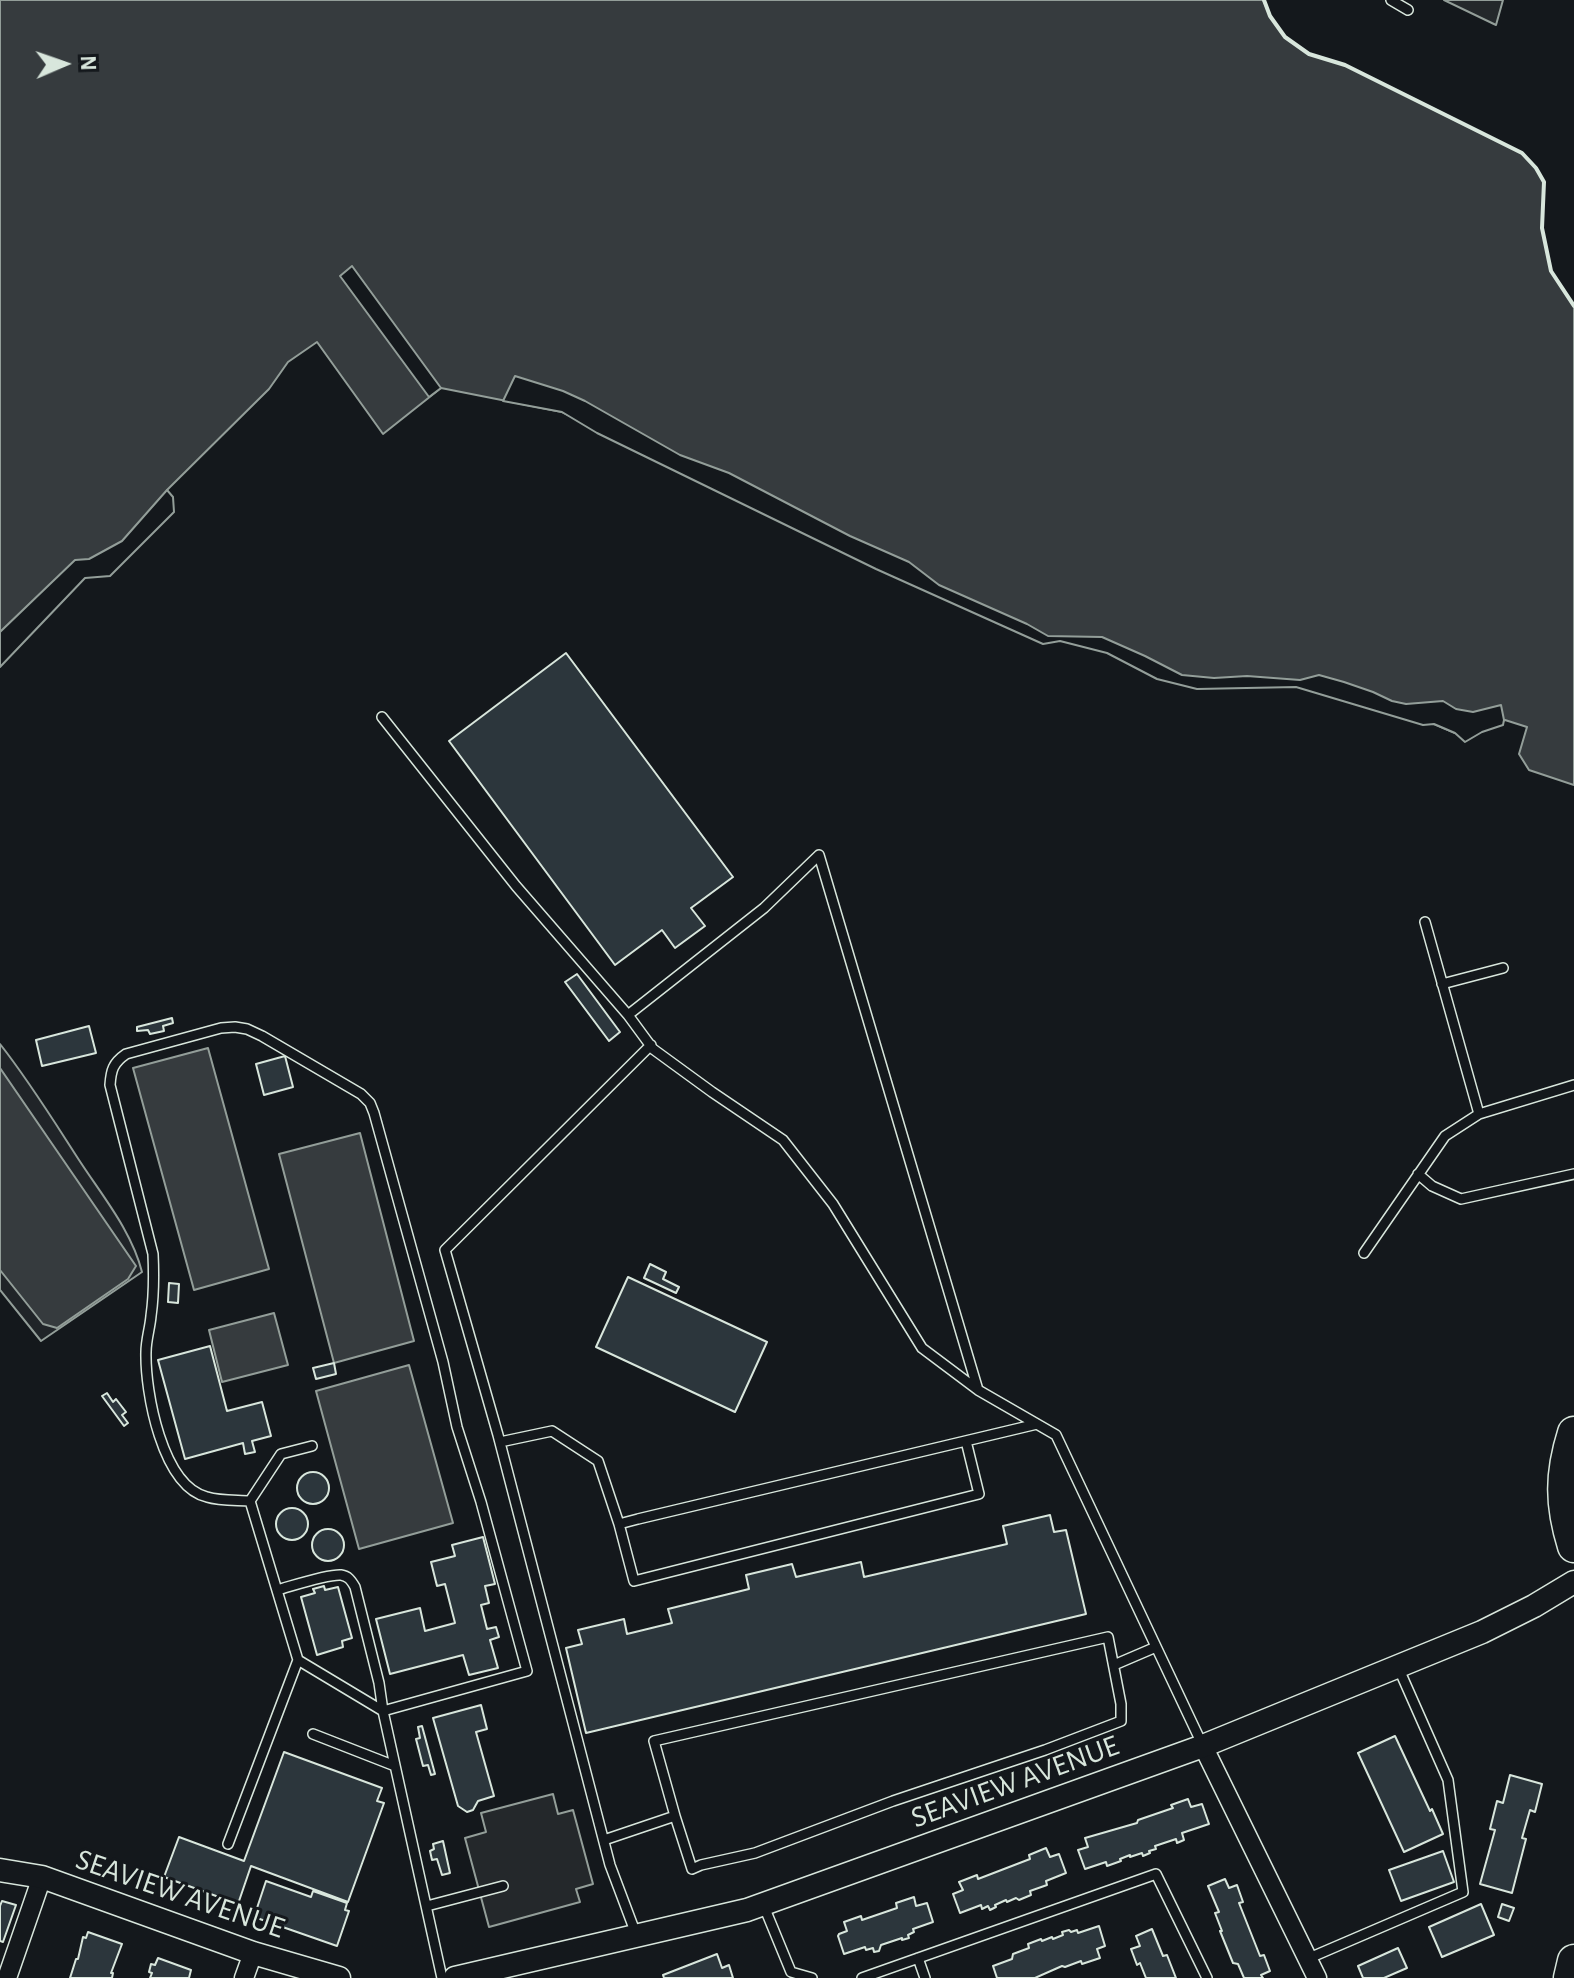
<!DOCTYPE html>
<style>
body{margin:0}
#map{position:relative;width:1574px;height:1978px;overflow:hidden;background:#14181c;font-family:"Alegreya Sans",sans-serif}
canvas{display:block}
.north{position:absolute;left:24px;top:24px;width:80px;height:80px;-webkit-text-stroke:6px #14181c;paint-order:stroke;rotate:88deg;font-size:22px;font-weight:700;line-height:32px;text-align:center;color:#d8e6dc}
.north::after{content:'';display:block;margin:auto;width:28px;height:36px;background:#d8e6dc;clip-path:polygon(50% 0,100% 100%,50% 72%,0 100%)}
</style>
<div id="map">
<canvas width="1574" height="1978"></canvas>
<div class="north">N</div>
</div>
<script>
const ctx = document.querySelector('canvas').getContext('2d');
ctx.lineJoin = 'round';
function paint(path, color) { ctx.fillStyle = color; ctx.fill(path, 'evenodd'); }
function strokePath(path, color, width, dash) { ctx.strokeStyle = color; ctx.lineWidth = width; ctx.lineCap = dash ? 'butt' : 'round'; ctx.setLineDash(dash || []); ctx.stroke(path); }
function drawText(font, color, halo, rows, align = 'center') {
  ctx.font = font + ' "Alegreya Sans",sans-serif'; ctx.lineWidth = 6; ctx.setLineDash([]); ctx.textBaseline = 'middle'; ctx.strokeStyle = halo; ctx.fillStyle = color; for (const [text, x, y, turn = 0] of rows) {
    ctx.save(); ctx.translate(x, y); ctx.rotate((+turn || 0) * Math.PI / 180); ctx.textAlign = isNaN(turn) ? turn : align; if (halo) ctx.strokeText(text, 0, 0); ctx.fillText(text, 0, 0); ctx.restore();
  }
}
const green = new Path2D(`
 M 0,1044 C 30,1082 55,1123 81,1163 C 104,1198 132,1232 142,1272 L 41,1341 L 0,1290 Z`);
paint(green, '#202428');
strokePath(green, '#939e99', 2);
const parking = new Path2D(`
 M 1444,0 L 1503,0 L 1496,25 Z
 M 553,1794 L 558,1814 L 573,1810 L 593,1884 L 576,1889 L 580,1902 L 489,1927 L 465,1838 L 486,1832 L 481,1813 Z`);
paint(parking, '#24282b');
strokePath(parking, '#939e99', 2);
const water = new Path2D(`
 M 0,0 L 1263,0 L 1270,16 L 1285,37 L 1309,54 L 1345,65 L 1522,153 L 1536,168 L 1544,182 L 1542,228 L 1551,271 L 1574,306 L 1574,785 L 1529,770 L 1519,754 L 1527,727 L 1505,720 L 1481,729 L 1455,733 L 1434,724 L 1296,683 L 1198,685 L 1109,649 L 1060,637 L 1045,640 L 878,566 L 562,412 L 441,388 L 383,434 L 317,342 L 288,362 L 269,389 L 167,490 L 171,509 L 83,574 L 0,663 Z
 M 208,1048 L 269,1269 L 194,1290 L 133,1068 Z
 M 0,1068 L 136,1266 L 128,1279 L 57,1328 L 43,1324 L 0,1270 Z
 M 360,1133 L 414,1341 L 334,1363 L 279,1154 Z
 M 274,1313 L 288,1365 L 222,1382 L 209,1330 Z
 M 409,1365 L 453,1523 L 359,1549 L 316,1391 Z`);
paint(water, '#363b3e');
strokePath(water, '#939e99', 2);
const pier = new Path2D(`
 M 352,266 L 441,388 L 429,397 L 340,276 Z
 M 515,376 L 563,391 L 585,401 L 680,455 L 729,473 L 850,536 L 909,562 L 939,585 L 1027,624 L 1048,636 L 1102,637 L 1145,656 L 1182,675 L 1214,678 L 1247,676 L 1300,680 L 1319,675 L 1344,682 L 1373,692 L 1392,701 L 1406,704 L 1443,701 L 1456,709 L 1473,712 L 1501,705 L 1504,720 L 1503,725 L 1482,732 L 1465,742 L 1455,733 L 1434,724 L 1423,725 L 1296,687 L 1197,689 L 1157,679 L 1107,653 L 1060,641 L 1043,644 L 876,569 L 597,433 L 562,412 L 503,401 Z
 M 167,490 L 173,497 L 174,512 L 110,576 L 85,578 L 0,667 L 0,632 L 75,560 L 89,559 L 122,541 Z`);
paint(pier, '#14181c');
strokePath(pier, '#939e99', 2);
const building = new Path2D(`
 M 566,653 L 733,877 L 691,908 L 705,926 L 675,948 L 662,930 L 615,965 L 449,741 Z
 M 577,974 L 620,1032 L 609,1041 L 565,982 Z
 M 172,1018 L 173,1023 L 163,1026 L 164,1031 L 150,1034 L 148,1030 L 137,1031 L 137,1027 Z
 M 89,1026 L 96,1053 L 42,1066 L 36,1040 Z
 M 285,1056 L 293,1087 L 264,1095 L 256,1064 Z
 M 650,1264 L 666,1272 L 663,1279 L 679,1287 L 676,1293 L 644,1278 Z
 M 628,1277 L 767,1342 L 735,1412 L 596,1347 Z
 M 169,1283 L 179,1284 L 178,1303 L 168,1302 Z
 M 210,1346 L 227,1411 L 262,1402 L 271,1436 L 252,1441 L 255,1452 L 245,1454 L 243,1443 L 185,1459 L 158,1360 Z
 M 334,1363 L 336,1374 L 316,1379 L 313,1368 Z
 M 107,1393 L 113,1402 L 116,1399 L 126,1412 L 122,1415 L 128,1423 L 124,1426 L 102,1396 Z
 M297 1488a16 16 0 1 1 32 0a16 16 0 1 1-32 0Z
 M276 1524a16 16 0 1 1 32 0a16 16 0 1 1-32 0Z
 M 1050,1515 L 1054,1532 L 1066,1530 L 1086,1614 L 586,1733 L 566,1648 L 582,1644 L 578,1630 L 624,1619 L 627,1634 L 672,1623 L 668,1609 L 749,1589 L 746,1575 L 792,1564 L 796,1577 L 861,1562 L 864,1577 L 1007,1544 L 1003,1526 Z
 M312 1545a16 16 0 1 1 32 0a16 16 0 1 1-32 0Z
 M 483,1537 L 495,1584 L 485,1586 L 489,1603 L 481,1605 L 487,1629 L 496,1627 L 499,1637 L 490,1640 L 498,1668 L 469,1675 L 463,1655 L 390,1674 L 376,1619 L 420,1608 L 425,1631 L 455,1623 L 445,1584 L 437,1586 L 431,1562 L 455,1556 L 452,1545 Z
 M 324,1586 L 325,1590 L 338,1587 L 352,1638 L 342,1641 L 343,1647 L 317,1655 L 301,1597 L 315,1593 L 313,1589 Z
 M 481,1705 L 487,1729 L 476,1732 L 494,1796 L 478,1801 L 473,1810 L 467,1812 L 458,1806 L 433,1718 Z
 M 422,1726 L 435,1774 L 431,1775 L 428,1765 L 423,1766 L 416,1739 L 420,1738 L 418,1727 Z
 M 1395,1736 L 1430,1811 L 1432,1809 L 1443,1834 L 1404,1852 L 1358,1753 Z
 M 284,1752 L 382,1788 L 377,1801 L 384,1803 L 348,1902 L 251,1866 L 238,1904 L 164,1877 L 179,1837 L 244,1861 Z
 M 1510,1775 L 1542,1784 L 1535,1812 L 1530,1810 L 1522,1838 L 1526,1839 L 1512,1893 L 1480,1884 L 1495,1830 L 1490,1829 L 1497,1801 L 1503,1803 Z
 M 1188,1799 L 1191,1807 L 1202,1804 L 1209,1824 L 1182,1833 L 1184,1840 L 1177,1843 L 1176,1839 L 1155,1846 L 1156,1849 L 1149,1851 L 1150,1853 L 1143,1856 L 1142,1853 L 1130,1857 L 1130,1855 L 1120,1859 L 1121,1861 L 1107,1866 L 1106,1862 L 1085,1869 L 1078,1850 L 1088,1847 L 1085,1838 L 1137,1823 L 1138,1820 L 1173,1808 L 1171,1805 Z
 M 443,1841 L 450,1873 L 442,1875 L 437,1859 L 432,1860 L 430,1851 L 434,1849 L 433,1844 Z
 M 1046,1848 L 1050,1857 L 1059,1854 L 1066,1873 L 1046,1881 L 1047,1885 L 1030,1891 L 1031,1895 L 1019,1900 L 1016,1898 L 1007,1902 L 1006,1900 L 995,1905 L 996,1907 L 990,1910 L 988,1906 L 982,1909 L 981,1905 L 960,1913 L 953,1894 L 963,1890 L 959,1882 L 977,1875 L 978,1879 L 1030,1859 L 1029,1855 Z
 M 1443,1851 L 1454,1882 L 1401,1901 L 1389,1870 Z
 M 1225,1879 L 1229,1888 L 1237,1885 L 1243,1902 L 1239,1903 L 1260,1956 L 1264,1955 L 1270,1971 L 1261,1975 L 1263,1978 L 1244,1978 L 1238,1964 L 1233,1963 L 1220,1931 L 1222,1931 L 1215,1913 L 1219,1912 L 1208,1886 Z
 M 266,1881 L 311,1897 L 313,1891 L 347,1903 L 345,1910 L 349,1911 L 337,1946 L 254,1917 Z
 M 914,1897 L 916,1906 L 927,1903 L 933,1922 L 913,1929 L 914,1932 L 908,1935 L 909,1938 L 902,1940 L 902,1938 L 881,1945 L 879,1951 L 874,1952 L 873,1948 L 866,1950 L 865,1947 L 844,1954 L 838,1936 L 839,1934 L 847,1931 L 844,1922 L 861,1916 L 862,1920 L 897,1908 L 896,1903 Z
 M 2,1901 L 16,1905 L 3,1942 L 0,1941 L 0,1906 Z
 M 1481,1904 L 1494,1935 L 1442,1957 L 1429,1927 Z
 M 1502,1904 L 1514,1908 L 1509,1921 L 1498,1917 Z
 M 1099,1926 L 1105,1946 L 1097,1949 L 1100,1958 L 1082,1964 L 1081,1961 L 1065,1967 L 1062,1966 L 1035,1978 L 997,1978 L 993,1966 L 1012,1959 L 1013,1954 L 1029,1948 L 1028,1944 L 1041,1939 L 1042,1941 L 1052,1937 L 1053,1939 L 1063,1935 L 1062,1932 L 1069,1930 L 1071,1932 L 1077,1930 L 1078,1933 Z
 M 1152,1929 L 1163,1956 L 1167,1955 L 1176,1978 L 1146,1978 L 1140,1963 L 1137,1965 L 1131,1949 L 1140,1946 L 1136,1936 Z
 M 88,1932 L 122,1944 L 111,1973 L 113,1973 L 112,1978 L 70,1978 L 76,1959 L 78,1959 L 83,1937 L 86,1938 Z
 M 1398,1948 L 1407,1968 L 1384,1978 L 1363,1978 L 1358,1966 Z
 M 717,1954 L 722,1968 L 729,1965 L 733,1978 L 664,1978 L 663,1975 Z
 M 158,1958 L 191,1970 L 189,1978 L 150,1978 L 152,1973 L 149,1972 L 151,1964 L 155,1965 Z`);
paint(building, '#2c363c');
strokePath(building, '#d8e6dc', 2);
const service = new Path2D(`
 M 1391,0 L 1408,10
 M 382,717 L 516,886 L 628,1015
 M 1425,922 L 1479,1114
 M 1442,984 L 1503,968
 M 235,1027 L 247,1029 L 262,1036 L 361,1094 L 370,1103 L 374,1113 L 443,1362 L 457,1427 L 481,1502 L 527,1671 L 383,1711 L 298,1660 L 250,1501 C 237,1500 220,1501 207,1497 C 162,1486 145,1392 146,1352 C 146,1340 150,1328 151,1316 C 154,1295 154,1275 153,1254 L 110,1085 C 111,1070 113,1063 126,1054 L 221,1028 Z
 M 1418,1174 L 1432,1186 L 1461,1199 L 1574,1174
 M 1364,1253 L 1445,1136 L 1479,1114 L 1574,1085
 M 978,1390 L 819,855 L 764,908 L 628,1015 L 653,1049 L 712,1092 L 783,1140 L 833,1204 L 922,1348 L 978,1390 L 1056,1435 L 1203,1746
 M 966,1441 L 979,1494 L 634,1581 L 619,1524 L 638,1519 L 1037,1424
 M 500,1442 L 552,1431 L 598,1461 L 619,1524
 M 250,1501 L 281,1454 L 312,1446
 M 277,1590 C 292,1586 327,1574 341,1575 C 348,1576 351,1580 355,1587 L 379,1683 L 383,1711 L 442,1978
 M 1114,1665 L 1156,1647
 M 313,1734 L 395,1766
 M 604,1840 L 675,1816 L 654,1741 L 1108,1637 L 1121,1704 L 1121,1721 L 1045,1750 L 893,1801 L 755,1853 L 701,1865 L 692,1869 L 675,1816
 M 228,1844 L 298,1660
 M 763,1904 L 791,1972 L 812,1978
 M 427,1906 L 503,1886
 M 636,1934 L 610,1865 L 498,1435 L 445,1250 L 651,1045
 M 918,1958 L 925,1978
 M 1307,1959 L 1463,1892 L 1448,1780 L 1398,1667
 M 862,1978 L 1156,1874 L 1207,1978`);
const minor = new Path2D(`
 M 1203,1746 L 1317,1978
 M 7,1978 L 42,1877
 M 244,1978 L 253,1953`);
const tertiary = new Path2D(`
 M 0,1870 L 42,1877 L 253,1953 L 339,1978
 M 455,1978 L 747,1910 L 1203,1746 L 1482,1632 L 1534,1606 L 1574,1582`);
const motorway = new Path2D(`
 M 1574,1433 C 1561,1474 1561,1504 1574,1546
 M 1570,1978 L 1574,1961`);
strokePath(service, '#d8e6dc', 12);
strokePath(minor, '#d8e6dc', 21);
strokePath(tertiary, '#d8e6dc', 25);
strokePath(motorway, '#d8e6dc', 35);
strokePath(service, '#14181c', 9);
strokePath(minor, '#14181c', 18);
strokePath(tertiary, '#14181c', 22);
strokePath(motorway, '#14181c', 32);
strokePath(new Path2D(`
 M 1264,0 L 1270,16 L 1285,37 L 1309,54 L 1345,65 L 1522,153 L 1536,168 L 1544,182 L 1542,228 L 1551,271 L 1574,306`), '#d8e6dc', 4);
drawText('30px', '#d8e6dc', '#14181c', [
 ["SEAVIEW AVENUE",1015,1782,-20],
 ["SEAVIEW AVENUE",180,1894,19]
]);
</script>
